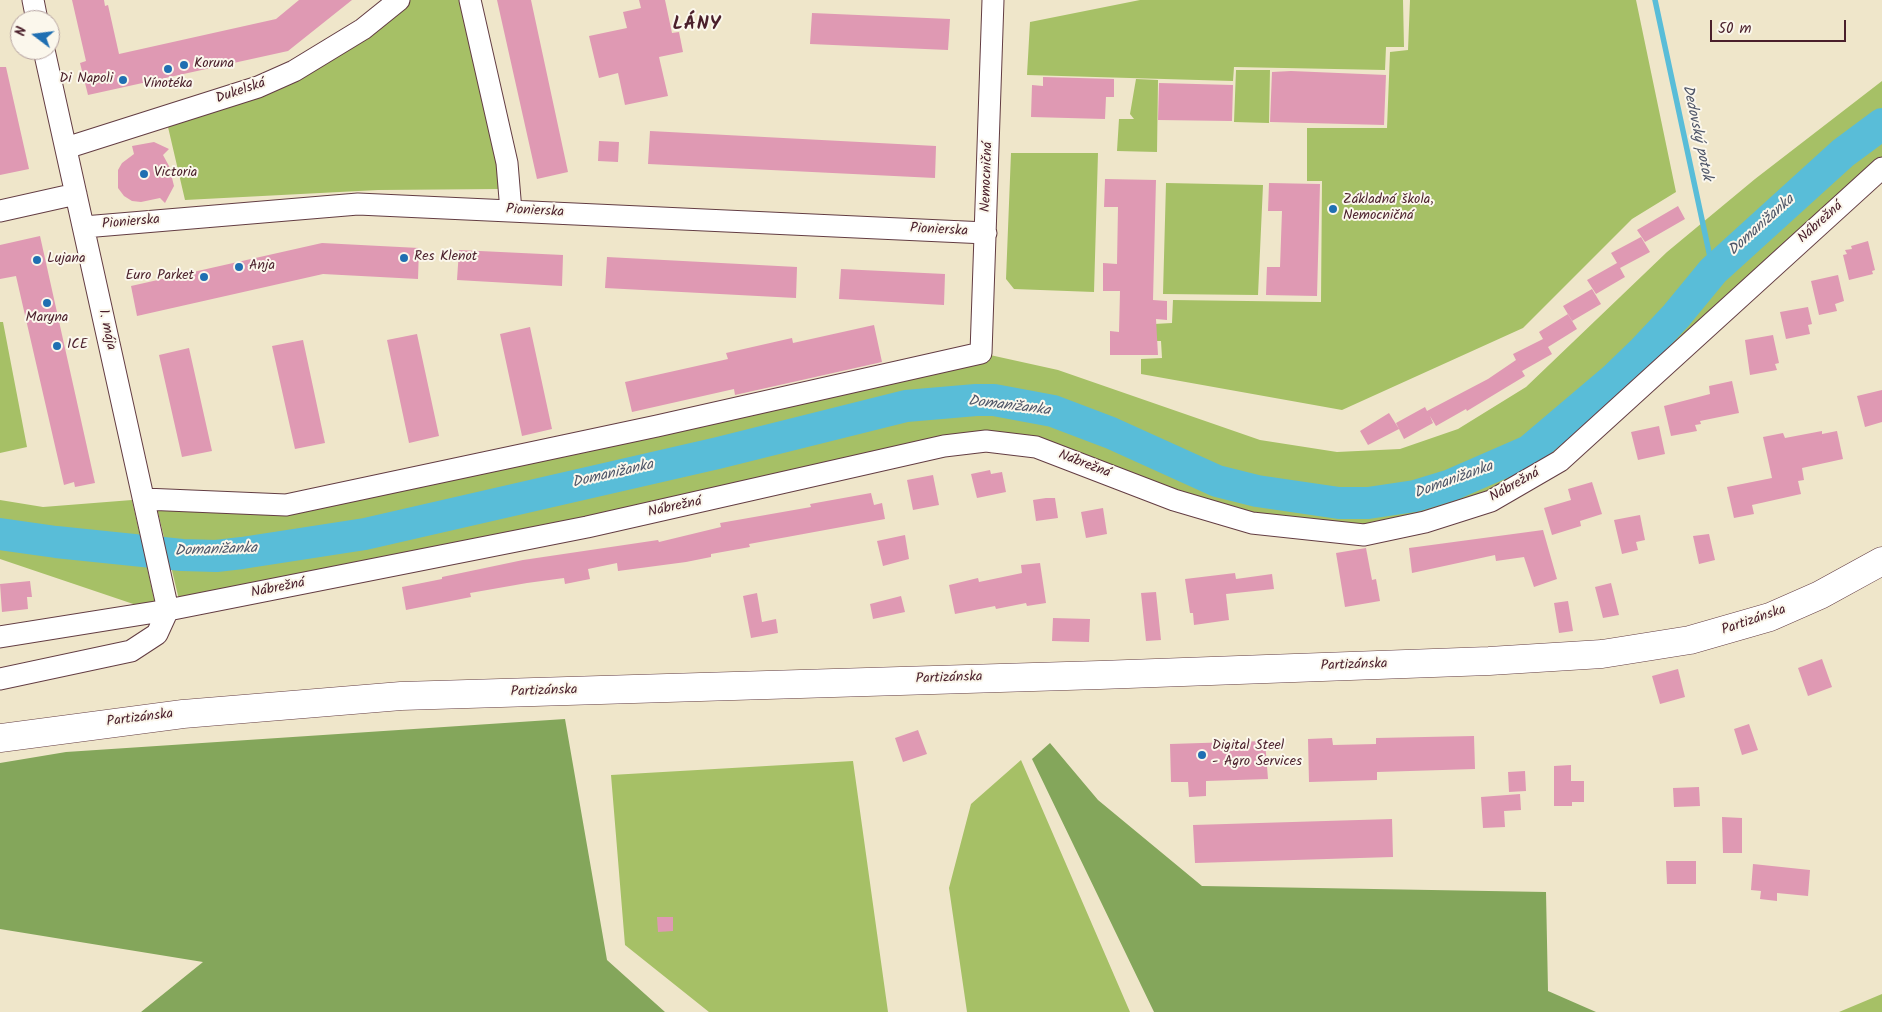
<!DOCTYPE html>
<meta charset="utf-8">
<style>
body{margin:0}
#map{position:relative;width:1882px;height:1012px;overflow:hidden;background:#efe6ca;font-family:Kalam,sans-serif}
canvas{display:block}
.north{position:absolute;left:10px;top:10px;width:50px;height:50px;box-sizing:border-box;background:#fbf7ec;border:1px solid #b4a19f;border-radius:50%;rotate:285deg;font-size:14px;font-weight:700;line-height:20px;text-align:center;color:#4a1f2b}
.north::after{content:'';display:block;margin:auto;width:18px;height:22px;background:#1f6fb2;clip-path:polygon(50% 0,100% 100%,50% 72%,0 100%)}
.scale{position:absolute;left:1710px;top:20px;width:136px;height:22px;box-sizing:border-box;border:2px solid #4a1f2b;border-top:0;padding-left:6px;font-size:15px;line-height:18px;white-space:nowrap;color:#4a1f2b;-webkit-text-stroke:4px #fbf7ec;paint-order:stroke}
</style>
<div id="map">
<canvas width="1882" height="1012"></canvas>
<div class="north">N</div>
<div class="scale">50 m</div>
</div>
<script>
const ctx = document.querySelector('canvas').getContext('2d');
ctx.lineJoin = 'round';
function paint(path, color) { ctx.fillStyle = color; ctx.fill(path, 'evenodd'); }
function strokePath(path, color, width, dash) { ctx.strokeStyle = color; ctx.lineWidth = width; ctx.lineCap = dash ? 'butt' : 'round'; ctx.setLineDash(dash || []); ctx.stroke(path); }
function drawText(font, color, halo, rows, align = 'center') {
  ctx.font = font + ' Kalam,sans-serif'; ctx.lineWidth = 4; ctx.setLineDash([]); ctx.textBaseline = 'middle'; ctx.strokeStyle = halo; ctx.fillStyle = color; for (const [text, x, y, turn = 0] of rows) {
    ctx.save(); ctx.translate(x, y); ctx.rotate((+turn || 0) * Math.PI / 180); ctx.textAlign = isNaN(turn) ? turn : align; if (halo) ctx.strokeText(text, 0, 0); ctx.fillText(text, 0, 0); ctx.restore();
  }
}
paint(new Path2D(`
 M 409,0 L 462,0 L 500,159 L 500,189 L 378,190 L 185,200 L 168,127 L 253,95 L 355,41 Z
 M 1140,0 L 1403,0 L 1404,47 L 1386,47 L 1385,70 L 1234,67 L 1233,81 L 1027,75 L 1030,22 Z
 M 1410,0 L 1636,0 L 1676,192 L 1632,219 L 1523,328 L 1342,410 L 1141,374 L 1141,359 L 1162,358 L 1161,341 L 1153,341 L 1154,324 L 1172,323 L 1173,300 L 1321,302 L 1322,181 L 1307,181 L 1307,128 L 1387,128 L 1390,52 L 1408,50 Z
 M 1236,70 L 1270,70 L 1269,123 L 1234,122 Z
 M 1136,79 L 1158,80 L 1157,152 L 1117,151 L 1119,119 L 1134,119 L 1130,114 Z
 M 1882,81 L 1882,168 L 1560,461 L 1491,501 L 1364,535 L 1252,523 L 986,441 L 181,608 L 155,500 L 286,505 L 981,353 L 1058,370 L 1260,440 L 1337,452 L 1400,449 L 1458,429 L 1526,387 L 1667,252 L 1755,179 Z
 M 1011,153 L 1098,153 L 1094,292 L 1014,289 L 1006,279 Z
 M 1166,183 L 1263,185 L 1258,295 L 1163,294 Z
 M 0,322 L 3,322 L 27,447 L 0,453 Z
 M 0,500 L 43,507 L 132,500 L 157,612 L 0,559 Z
 M 1021,760 L 1130,1012 L 967,1012 L 949,888 L 971,804 Z
 M 853,761 L 888,1012 L 709,1012 L 625,945 L 611,775 Z
 M 1882,994 L 1882,1012 L 1839,1012 Z`), '#a6c066');
paint(new Path2D(`
 M 565,719 L 607,960 L 665,1012 L 141,1012 L 203,962 L 0,929 L 0,763 L 66,752 Z
 M 1050,743 L 1098,800 L 1202,886 L 1546,892 L 1548,991 L 1596,1012 L 1154,1012 L 1032,759 Z`), '#84a65b');
strokePath(new Path2D(`
 M 1655,0 L 1713,271`), '#59bdd8', 5.5);
strokePath(new Path2D(`
 M 0,534 L 56,542 L 182,555 L 216,556 L 242,553 L 365,534 L 718,453 L 906,406 L 976,400 L 994,400 L 1053,411 L 1111,433 L 1217,481 L 1257,491 L 1339,503 L 1368,503 L 1415,496 L 1451,485 L 1529,451 L 1614,379 L 1643,351 L 1676,316 L 1713,271 L 1843,153 L 1882,124`), '#59bdd8', 32);
paint(new Path2D(`
 M 72,0 L 104,0 L 105,6 L 108,5 L 119,54 L 276,19 L 299,0 L 352,0 L 288,51 L 88,95 L 80,63 L 86,61 Z
 M 497,0 L 531,0 L 568,172 L 537,179 Z
 M 639,0 L 665,0 L 672,33 L 679,32 L 683,52 L 659,57 L 668,96 L 625,105 L 618,73 L 599,78 L 589,36 L 627,28 L 623,12 L 641,8 Z
 M 812,13 L 950,19 L 948,50 L 810,44 Z
 M 0,67 L 6,67 L 29,169 L 0,175 Z
 M 1291,71 L 1386,75 L 1384,125 L 1270,122 L 1272,72 Z
 M 1043,77 L 1114,79 L 1114,97 L 1106,97 L 1105,119 L 1031,117 L 1032,85 L 1043,86 Z
 M 1159,83 L 1233,85 L 1232,121 L 1158,120 Z
 M 650,131 L 936,146 L 935,178 L 648,164 Z
 M 599,141 L 619,142 L 618,162 L 598,161 Z
 M 154,142 L 169,149 L 163,155 L 169,166 L 174,186 L 165,203 L 160,198 L 141,202 L 132,201 L 124,196 L 118,188 L 118,170 L 122,163 L 134,154 L 132,146 Z
 M 1105,179 L 1156,180 L 1153,300 L 1167,301 L 1167,320 L 1156,319 L 1158,355 L 1110,355 L 1110,331 L 1119,332 L 1120,291 L 1103,291 L 1103,263 L 1117,264 L 1118,207 L 1104,207 Z
 M 1269,183 L 1320,184 L 1317,296 L 1266,295 L 1267,267 L 1280,267 L 1282,211 L 1268,211 Z
 M 1678,206 L 1685,219 L 1645,242 L 1637,230 Z
 M 40,236 L 95,483 L 75,487 L 74,482 L 64,485 L 16,276 L 0,279 L 0,245 Z
 M 1641,237 L 1650,252 L 1620,268 L 1625,277 L 1596,294 L 1587,280 L 1617,263 L 1611,253 Z
 M 1868,241 L 1875,270 L 1872,271 L 1873,274 L 1849,280 L 1843,255 L 1847,254 L 1845,250 L 1852,249 L 1851,246 Z
 M 322,243 L 419,248 L 418,279 L 323,274 L 137,316 L 131,286 Z
 M 459,250 L 563,255 L 562,286 L 457,280 Z
 M 607,257 L 797,267 L 796,298 L 605,288 Z
 M 841,269 L 945,274 L 944,305 L 839,299 Z
 M 1838,275 L 1844,301 L 1835,304 L 1837,311 L 1819,315 L 1811,281 Z
 M 1592,289 L 1601,304 L 1572,321 L 1563,306 Z
 M 1808,307 L 1812,324 L 1808,325 L 1810,334 L 1786,339 L 1780,312 Z
 M 1568,314 L 1577,329 L 1548,347 L 1552,354 L 1522,371 L 1525,376 L 1467,411 L 1466,409 L 1436,426 L 1430,416 L 1433,423 L 1404,439 L 1396,423 L 1425,407 L 1427,411 L 1488,379 L 1516,360 L 1513,354 L 1543,339 L 1539,332 Z
 M 874,325 L 882,362 L 735,395 L 734,389 L 632,412 L 625,382 L 728,359 L 726,353 L 792,338 L 793,343 Z
 M 530,327 L 552,429 L 522,436 L 500,334 Z
 M 417,334 L 439,436 L 409,443 L 387,340 Z
 M 1773,335 L 1779,363 L 1775,364 L 1777,370 L 1750,375 L 1745,340 Z
 M 303,340 L 325,443 L 295,449 L 272,346 Z
 M 189,348 L 212,451 L 182,457 L 159,355 Z
 M 1732,381 L 1739,413 L 1700,421 L 1701,424 L 1695,425 L 1697,431 L 1671,436 L 1664,406 L 1710,394 L 1709,386 Z
 M 1882,390 L 1882,422 L 1865,427 L 1857,396 Z
 M 1389,413 L 1399,429 L 1368,445 L 1360,431 Z
 M 1659,426 L 1665,454 L 1638,460 L 1631,432 Z
 M 1822,431 L 1822,434 L 1837,431 L 1843,459 L 1802,468 L 1804,480 L 1798,481 L 1801,494 L 1752,505 L 1754,514 L 1734,518 L 1727,487 L 1772,478 L 1763,437 L 1783,433 L 1785,438 Z
 M 990,470 L 991,474 L 1002,472 L 1006,492 L 977,498 L 971,474 Z
 M 933,475 L 939,505 L 913,510 L 907,480 Z
 M 1592,482 L 1602,514 L 1580,521 L 1581,526 L 1552,535 L 1544,508 L 1571,500 L 1568,489 Z
 M 871,493 L 874,505 L 882,503 L 885,519 L 749,544 L 750,547 L 711,554 L 711,557 L 686,562 L 618,571 L 617,563 L 588,569 L 590,579 L 565,584 L 564,578 L 527,583 L 470,593 L 471,597 L 406,610 L 402,587 L 442,579 L 442,577 L 523,560 L 658,540 L 659,542 L 721,527 L 720,523 L 811,507 L 810,504 Z
 M 1046,498 L 1055,498 L 1058,518 L 1036,521 L 1033,500 Z
 M 1103,508 L 1107,534 L 1086,538 L 1081,512 Z
 M 1640,515 L 1645,540 L 1636,542 L 1638,550 L 1622,554 L 1614,520 Z
 M 1543,530 L 1557,579 L 1534,587 L 1524,557 L 1496,561 L 1495,555 L 1412,573 L 1409,548 Z
 M 1709,534 L 1715,560 L 1699,564 L 1693,536 Z
 M 905,535 L 909,559 L 883,566 L 877,541 Z
 M 1366,548 L 1372,580 L 1376,579 L 1380,601 L 1345,607 L 1336,553 Z
 M 1040,563 L 1046,603 L 1027,606 L 1026,603 L 996,609 L 995,606 L 955,614 L 949,585 L 978,578 L 979,582 L 1022,573 L 1021,565 Z
 M 1235,573 L 1236,579 L 1272,574 L 1274,589 L 1226,594 L 1229,620 L 1194,625 L 1193,613 L 1190,613 L 1185,579 Z
 M 30,581 L 32,597 L 27,597 L 28,609 L 2,612 L 0,584 Z
 M 1611,583 L 1619,615 L 1603,618 L 1595,587 Z
 M 1156,592 L 1161,640 L 1146,641 L 1141,593 Z
 M 757,593 L 762,622 L 776,619 L 778,633 L 751,638 L 743,596 Z
 M 901,596 L 905,612 L 873,619 L 870,604 Z
 M 1568,601 L 1573,631 L 1559,633 L 1554,603 Z
 M 1053,618 L 1090,619 L 1089,642 L 1052,641 Z
 M 1822,659 L 1832,687 L 1808,696 L 1798,668 Z
 M 1678,669 L 1685,697 L 1660,704 L 1652,676 Z
 M 1749,724 L 1758,750 L 1742,755 L 1734,729 Z
 M 918,730 L 927,754 L 903,762 L 895,738 Z
 M 1474,736 L 1475,769 L 1377,772 L 1377,780 L 1309,782 L 1308,739 L 1332,738 L 1333,745 L 1376,744 L 1376,738 Z
 M 1265,741 L 1268,779 L 1206,781 L 1206,796 L 1189,797 L 1188,782 L 1171,782 L 1170,744 Z
 M 1571,765 L 1571,781 L 1584,781 L 1584,802 L 1572,802 L 1572,806 L 1554,806 L 1554,766 Z
 M 1525,771 L 1526,791 L 1509,792 L 1508,772 Z
 M 1699,787 L 1700,806 L 1674,807 L 1673,788 Z
 M 1520,794 L 1521,810 L 1504,811 L 1505,827 L 1483,828 L 1481,797 Z
 M 1722,817 L 1742,818 L 1742,853 L 1723,853 Z
 M 1392,819 L 1393,857 L 1195,863 L 1193,825 Z
 M 1666,861 L 1696,861 L 1696,884 L 1667,884 Z
 M 1753,864 L 1810,870 L 1808,896 L 1777,893 L 1777,901 L 1760,899 L 1761,891 L 1751,890 Z
 M 657,917 L 673,917 L 673,931 L 658,932 Z`), '#df99b3');
const street = new Path2D(`
 M 33,0 L 37,20
 M 470,0 L 507,163 L 511,211
 M 44,50 L 168,610
 M 66,148 L 258,87 L 294,71 L 363,29 L 399,0
 M 0,211 L 76,194
 M 84,227 L 358,204 L 986,233
 M 144,499 L 286,505 L 657,426 L 981,353 L 993,0
 M 0,637 L 168,610 L 587,527 L 944,446 L 986,441 L 1036,447 L 1174,500 L 1252,523 L 1364,535 L 1425,522 L 1491,501 L 1560,461 L 1882,168
 M 0,679 L 131,651 L 157,634 L 168,610`);
const secondary = new Path2D(`
 M 0,738 L 183,714 L 401,696 L 1100,675 L 1489,661 L 1602,654 L 1690,640 L 1770,617 L 1820,595 L 1882,561`);
strokePath(street, '#633d43', 23);
strokePath(secondary, '#633d43', 29);
strokePath(street, '#fff', 21);
strokePath(secondary, '#fff', 28);
for (const [x, y, r, color] of [
 [184,65,5,"#1f6fb2"],
 [168,69,5,"#1f6fb2"],
 [123,80,5,"#1f6fb2"],
 [144,174,5,"#1f6fb2"],
 [1333,209,5,"#1f6fb2"],
 [404,258,5,"#1f6fb2"],
 [37,260,5,"#1f6fb2"],
 [239,267,5,"#1f6fb2"],
 [204,277,5,"#1f6fb2"],
 [47,303,5,"#1f6fb2"],
 [57,346,5,"#1f6fb2"],
 [1202,755,5,"#1f6fb2"]
]) { const dot = new Path2D(); dot.arc(x, y, r, 0, 2 * Math.PI); ctx.fillStyle = color; ctx.fill(dot); strokePath(dot, '#fbf7ec', 2); }
drawText('14px', '#4a1f2b', '#fbf7ec', [
 ["Koruna",194,65],
 ["Di Napoli",113,80,"right"],
 ["Vínotéka",168,85,"center"],
 ["Victoria",154,174],
 ["Základná škola,",1343,201],
 ["Nemocničná",1343,217],
 ["Res Klenot",414,258],
 ["Lujana",47,260],
 ["Anja",249,267],
 ["Euro Parket",194,277,"right"],
 ["Maryna",47,319,"center"],
 ["ICE",67,346],
 ["Digital Steel",1212,747],
 ["- Agro Services",1212,763]
], 'left');
drawText('14px', '#4a1f2b', '#fbf7ec', [
 ["Dukelská",241,92,-19],
 ["Nemocničná",988,177,-88],
 ["Pionierska",535,212,3],
 ["Pionierska",131,223,-5],
 ["Nábrežná",1821,223,-42],
 ["Pionierska",939,231,3],
 ["1. mája",106,330,78],
 ["Nábrežná",1084,465,21],
 ["Nábrežná",1515,486,-29],
 ["Nábrežná",675,508,-12],
 ["Nábrežná",278,589,-11],
 ["Partizánska",1754,621,-19],
 ["Partizánska",1354,666,-2],
 ["Partizánska",949,679,-2],
 ["Partizánska",544,692,-2],
 ["Partizánska",140,719,-7]
]);
drawText('italic 15px', '#4f5668', '#fbf7ec', [
 ["Dedovský potok",1696,133,78],
 ["Domanižanka",1762,226,-42],
 ["Domanižanka",1009,407,7],
 ["Domanižanka",613,475,-13],
 ["Domanižanka",1454,481,-20],
 ["Domanižanka",216,551,-2]
]);
ctx.letterSpacing = '1px';
drawText('bold 19px', '#4a1f2b', '#fbf7ec', [
 ["LÁNY",697,26]
]);
ctx.letterSpacing = '0px';
</script>
